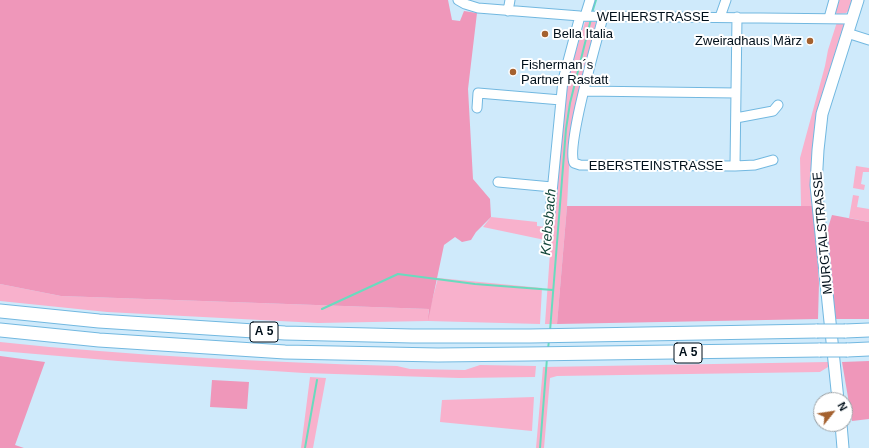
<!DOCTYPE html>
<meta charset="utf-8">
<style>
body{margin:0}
#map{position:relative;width:869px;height:448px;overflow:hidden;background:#cfeafb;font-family:Arial,sans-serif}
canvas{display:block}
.north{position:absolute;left:813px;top:392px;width:40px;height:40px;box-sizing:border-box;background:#fff;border:1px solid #999fa3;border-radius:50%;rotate:60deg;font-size:11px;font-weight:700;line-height:16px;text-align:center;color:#000f1a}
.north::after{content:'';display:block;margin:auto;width:14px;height:18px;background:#a4612f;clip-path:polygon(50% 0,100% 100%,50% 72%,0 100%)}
</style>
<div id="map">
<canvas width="869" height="448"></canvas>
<div class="north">N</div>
</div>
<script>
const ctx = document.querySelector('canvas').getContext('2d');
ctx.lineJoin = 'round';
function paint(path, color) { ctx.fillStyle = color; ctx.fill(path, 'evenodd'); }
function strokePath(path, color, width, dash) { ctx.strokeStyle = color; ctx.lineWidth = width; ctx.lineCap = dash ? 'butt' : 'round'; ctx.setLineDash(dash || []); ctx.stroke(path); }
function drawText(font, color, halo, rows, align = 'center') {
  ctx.font = font + ' Arial,sans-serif'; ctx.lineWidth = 4; ctx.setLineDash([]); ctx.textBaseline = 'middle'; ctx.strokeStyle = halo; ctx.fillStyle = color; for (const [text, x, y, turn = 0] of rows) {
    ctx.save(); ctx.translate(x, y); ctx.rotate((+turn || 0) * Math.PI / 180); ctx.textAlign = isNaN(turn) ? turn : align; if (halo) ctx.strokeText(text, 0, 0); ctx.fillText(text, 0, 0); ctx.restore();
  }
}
paint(new Path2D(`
 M 837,0 L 854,0 L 851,9 L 846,13 L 837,14 L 835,12 Z
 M 585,22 L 596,22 L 571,129 L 567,206 L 557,324 L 545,324 L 552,224 L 565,100 L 571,67 Z
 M 837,22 L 844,24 L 845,26 L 833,68 L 814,206 L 801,206 L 800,158 L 825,66 L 828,50 Z
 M 856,166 L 869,168 L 869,172 L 863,172 L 861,184 L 865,185 L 864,190 L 853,188 Z
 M 853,195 L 859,196 L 857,207 L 869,209 L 869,222 L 849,218 Z
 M 491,217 L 537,222 L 537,226 L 546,227 L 545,240 L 483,227 Z
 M 438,278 L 542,288 L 540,324 L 428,321 L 318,323 L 107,312 L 0,301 L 0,284 L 61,296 L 429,309 L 428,316 Z
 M 0,342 C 132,356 265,362 397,366 L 410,369 L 465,370 L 480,365 L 536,366 L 535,377 L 459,378 L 304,373 L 118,361 L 0,351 Z
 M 828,362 L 828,367 L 820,372 L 557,376 L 550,378 L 544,448 L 536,448 L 543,367 Z
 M 310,377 L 326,378 L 313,448 L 301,448 Z
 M 534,397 L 532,431 L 440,422 L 442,400 Z`), '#f8b1cc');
paint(new Path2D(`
 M 0,0 L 448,0 L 452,20 L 460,21 L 464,11 L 477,13 L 468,89 L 473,179 L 490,199 L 491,217 L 476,232 L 471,240 L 462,242 L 455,237 L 444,245 L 428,321 L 429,309 L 61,296 L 0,284 Z
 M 567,206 L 814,206 L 819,283 L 818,319 L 557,324 Z
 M 832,215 L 869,222 L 869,319 L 835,319 L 827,231 Z
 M 0,356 L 45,362 L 15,445 L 24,448 L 0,448 Z
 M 869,361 L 869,419 L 852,421 L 842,362 Z
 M 212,380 L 249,382 L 247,409 L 210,407 Z`), '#ef97ba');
strokePath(new Path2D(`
 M 592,13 L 596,0
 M 322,309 L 398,274 L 475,284 L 553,290
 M 550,331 L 566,129 L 570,103 L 591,19
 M 548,349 L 549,340
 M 305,448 L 317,380
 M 540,448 L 547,358`), '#69dbbe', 2);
const minor = new Path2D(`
 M 458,0 L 465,4 L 478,8 L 580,16 L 851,19
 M 508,11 L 510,0
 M 585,16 L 590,0
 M 603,17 C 597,41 566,145 574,163 L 580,165 L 735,166 L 755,165 L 773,160
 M 720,17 L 726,0
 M 829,18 L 834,0
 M 847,33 L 869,40
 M 584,91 L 736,93
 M 477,108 L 478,93 L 561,100
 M 736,118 L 773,111 L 778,105
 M 735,166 L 737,17
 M 498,182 L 552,187
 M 549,223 L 563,80 L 580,16`);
const major = new Path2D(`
 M 838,400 L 816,185 L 818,150 L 822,114 L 858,0
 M 841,424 L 843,448`);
const highway = new Path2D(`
 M 0,311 L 99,321 L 285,333 L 412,336 L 530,336 L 817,331
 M 0,330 L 99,340 L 285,352 L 438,355 L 528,354 L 820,350
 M 845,331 L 869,330
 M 847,350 L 869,349`);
strokePath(minor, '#72b8e0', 11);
strokePath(major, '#72b8e0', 13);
strokePath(highway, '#72b8e0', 15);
strokePath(minor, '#fff', 9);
strokePath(major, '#fff', 11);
strokePath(highway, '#fff', 13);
const highwayBridge = new Path2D(`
 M 817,331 L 845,331
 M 820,350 L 847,350`);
strokePath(highwayBridge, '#72b8e0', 15, []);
strokePath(highwayBridge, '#fff', 13);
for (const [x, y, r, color] of [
 [545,34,4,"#a4612f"],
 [810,41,4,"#a4612f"],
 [513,72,4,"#a4612f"]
]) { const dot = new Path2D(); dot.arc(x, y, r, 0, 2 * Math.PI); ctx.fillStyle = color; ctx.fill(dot); strokePath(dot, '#fff', 1.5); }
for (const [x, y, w] of [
 [264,332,28],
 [688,353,28]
]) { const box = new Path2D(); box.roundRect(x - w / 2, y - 10, w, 20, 3); ctx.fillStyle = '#fff'; ctx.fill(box); strokePath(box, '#000f1a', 1); }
drawText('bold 12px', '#000f1a', null, [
 ["A 5",264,332],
 ["A 5",688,353]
]);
drawText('13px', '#000f1a', '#fff', [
 ["WEIHERSTRASSE",653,17],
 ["EBERSTEINSTRASSE",656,166],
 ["MURGTALSTRASSE",823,233,-95]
]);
drawText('13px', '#000f1a', '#fff', [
 ["Bella Italia",553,34],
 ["Zweiradhaus März",802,41,"right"],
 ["Fisherman´s",521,65],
 ["Partner Rastatt",521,80]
], 'left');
drawText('italic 14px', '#124539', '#fff', [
 ["Krebsbach",549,222,-85]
]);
</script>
